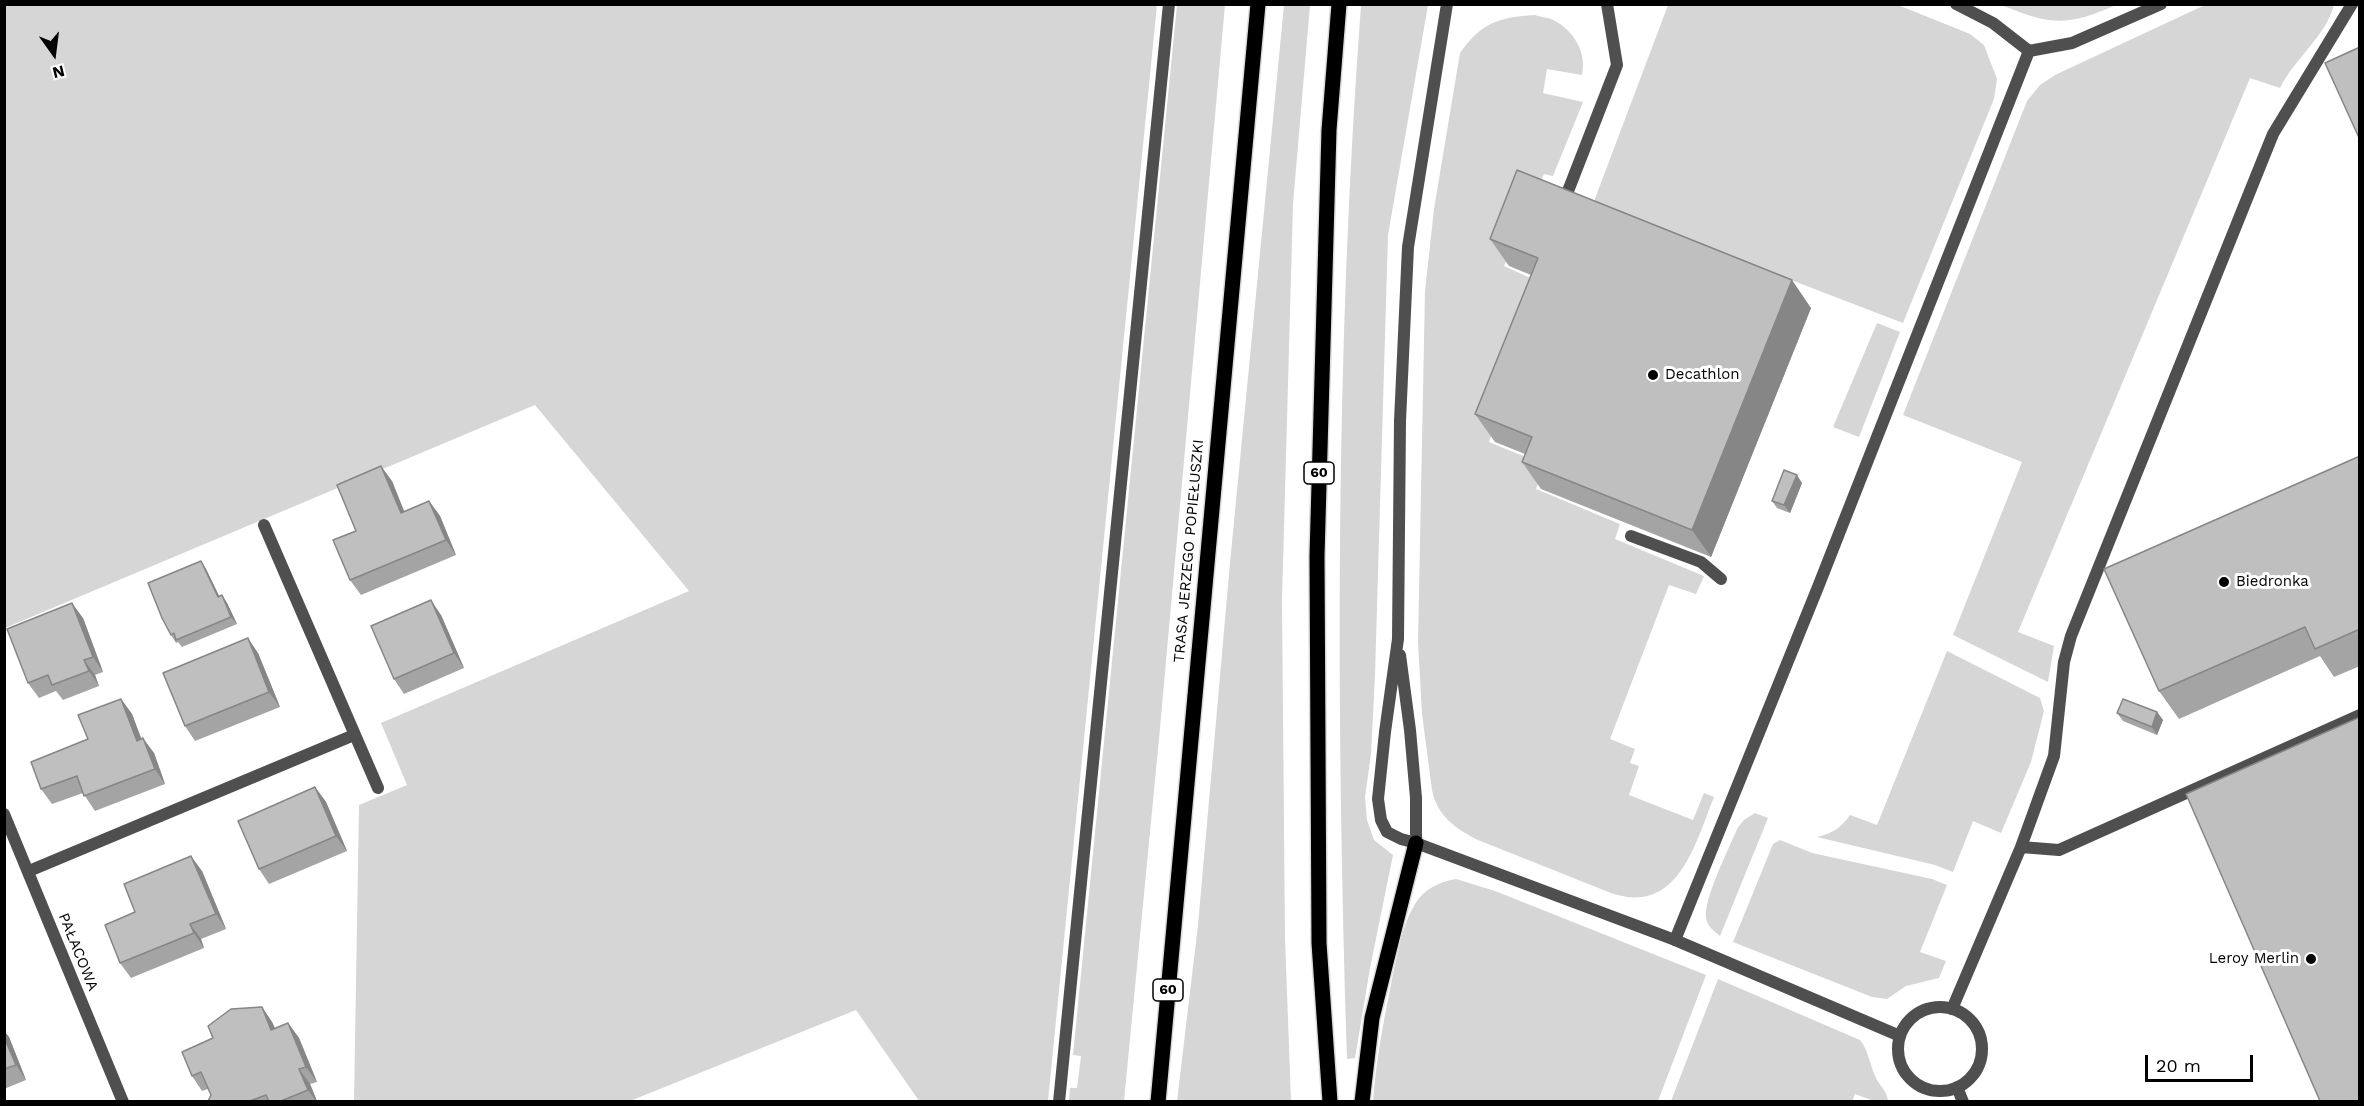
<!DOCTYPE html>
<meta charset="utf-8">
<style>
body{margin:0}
#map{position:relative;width:2364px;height:1106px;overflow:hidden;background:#fff;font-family:"Work Sans",sans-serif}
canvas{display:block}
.frame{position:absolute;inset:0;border:6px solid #000;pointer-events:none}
.north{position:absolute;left:24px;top:24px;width:60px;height:60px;-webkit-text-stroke:4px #fff;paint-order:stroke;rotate:166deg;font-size:16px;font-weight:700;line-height:24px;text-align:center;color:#000}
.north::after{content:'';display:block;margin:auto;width:21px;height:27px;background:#000;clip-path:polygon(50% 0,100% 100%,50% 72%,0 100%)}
.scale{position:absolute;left:2145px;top:1055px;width:108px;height:27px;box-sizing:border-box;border:3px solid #000;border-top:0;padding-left:8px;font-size:18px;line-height:21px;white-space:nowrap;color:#000;-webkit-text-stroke:4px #fff;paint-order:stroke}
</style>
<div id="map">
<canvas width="2364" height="1106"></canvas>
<div class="frame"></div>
<div class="north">N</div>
<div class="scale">20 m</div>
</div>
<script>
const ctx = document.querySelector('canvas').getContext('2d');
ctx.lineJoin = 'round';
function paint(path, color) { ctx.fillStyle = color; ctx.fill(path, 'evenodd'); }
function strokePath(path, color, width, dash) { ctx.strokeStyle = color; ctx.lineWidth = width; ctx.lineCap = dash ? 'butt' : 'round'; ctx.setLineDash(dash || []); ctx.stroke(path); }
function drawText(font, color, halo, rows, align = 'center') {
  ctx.font = font + ' "Work Sans",sans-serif'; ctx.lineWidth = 6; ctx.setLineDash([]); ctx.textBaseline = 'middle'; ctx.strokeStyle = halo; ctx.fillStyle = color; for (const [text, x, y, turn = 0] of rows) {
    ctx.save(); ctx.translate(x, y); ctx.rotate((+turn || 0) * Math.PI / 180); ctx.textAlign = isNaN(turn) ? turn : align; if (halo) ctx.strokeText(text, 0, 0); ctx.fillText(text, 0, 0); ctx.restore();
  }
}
paint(new Path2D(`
 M 2207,4 L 2334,5 C 2326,36 2294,59 2280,88 L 2250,78 L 2018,632 L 2054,646 L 2048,682 L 1953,635 L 2022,462 L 1903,415 L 2027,101 L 2040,85 L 2055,75 Z
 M 4,5 L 1157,5 L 1048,1101 L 919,1101 L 856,1010 L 630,1101 L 354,1101 L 359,805 L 407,785 L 381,723 L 689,591 L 535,405 L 5,628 Z
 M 1177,5 L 1225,5 L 1159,739 L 1124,1101 L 1069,1101 L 1070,1088 L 1077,1088 L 1081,1056 L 1073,1055 Z
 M 1284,5 L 1310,5 L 1293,204 L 1282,600 L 1285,938 L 1291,1101 L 1177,1101 L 1198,925 L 1230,563 Z
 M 1361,5 L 1428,5 L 1388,235 L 1375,675 L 1371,754 L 1365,797 L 1367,820 L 1374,840 L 1393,855 L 1370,968 L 1355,1058 L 1347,1059 C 1336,708 1335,355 1361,5 Z
 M 1668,5 L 1898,5 L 1970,34 L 1984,45 L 1997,79 L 1994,99 L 1903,323 L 1593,204 Z
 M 2001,5 L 2116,5 C 2066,27 2051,25 2001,5 Z
 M 1535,15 C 1540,17 1548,17 1553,20 C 1574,30 1587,53 1582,75 L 1547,69 L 1543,93 L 1583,102 L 1553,176 L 1544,174 L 1504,266 L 1548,286 L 1489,442 L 1545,465 L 1536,489 L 1620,524 L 1615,539 L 1704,576 L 1696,594 L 1669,585 L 1610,739 L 1635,749 L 1630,763 L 1639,766 L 1629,795 L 1693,820 L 1704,793 L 1714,797 C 1695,844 1678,916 1611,893 L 1478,840 C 1456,829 1437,816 1432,790 L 1422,714 L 1418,642 L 1425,291 L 1434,209 L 1460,53 C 1481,23 1499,17 1535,15 Z
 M 1877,323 L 1900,332 L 1859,437 L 1833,427 Z
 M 1947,651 L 2040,698 L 2044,711 L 2031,762 L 2001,833 L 1973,821 L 1953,872 L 1935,865 L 1817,837 C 1833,833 1841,828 1850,815 L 1877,825 Z
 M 1755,813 L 1768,818 L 1720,936 C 1714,931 1707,926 1706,918 C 1703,900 1730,846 1738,827 L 1744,820 Z
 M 1780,840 L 1812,853 L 1932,879 L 1947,885 L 1920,952 L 1946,961 L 1939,978 L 1906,986 L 1887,999 L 1872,997 L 1733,942 L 1773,844 Z
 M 1456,879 L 1495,891 L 1706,975 L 1658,1101 L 1373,1101 C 1376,1060 1384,1020 1392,979 C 1398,954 1401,927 1415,904 C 1424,889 1439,882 1456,879 Z
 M 1718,979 L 1860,1040 C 1869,1051 1870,1067 1877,1080 C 1882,1088 1887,1092 1888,1101 L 1874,1101 L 1855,1094 L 1852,1102 L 1671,1101 Z`), '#d6d6d6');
const primary = new Path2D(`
 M 1158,1102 L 1258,4
 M 1330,1102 L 1319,943 L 1317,556 L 1329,130 L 1339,4
 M 1362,1102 L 1372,1018 L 1416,843`);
strokePath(primary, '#dbdbdb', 18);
strokePath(new Path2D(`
 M 2029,51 L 2072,43 L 2161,4
 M 1563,204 L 1617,65 L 1607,4
 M 1631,536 L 1701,562 L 1721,579
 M 2021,847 L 2054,756 L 2064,662 L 2071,636 L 2273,134 L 2352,4
 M 1675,940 L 1818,587 L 2029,51 L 1993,23 L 1956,4
 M 1952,1009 L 2021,847 L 2059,850 L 2360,715`), '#4f4f4f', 12);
strokePath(new Path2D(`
 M 1447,4 L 1408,247 L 1400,421 L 1398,639 L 1385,732 L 1378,799 L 1381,820 L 1387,832 L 1401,839 L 1416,843 L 1675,940 L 1900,1036
 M 264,525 L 378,788
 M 1400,655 L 1410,730 L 1416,798 L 1416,843
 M 4,814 L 123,1102
 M 29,871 L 354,735
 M1898 1049a42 42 0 1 1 84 0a42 42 0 1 1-84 0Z
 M 1957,1087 L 1963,1102
 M 1059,1102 L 1169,4`), '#4f4f4f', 12);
strokePath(primary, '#000', 15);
paint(new Path2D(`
 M 1490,239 L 1811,308 L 1711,557 L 1541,489 L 1522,462 L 1525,454 L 1495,442 L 1475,414 L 1531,275 L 1509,266 Z
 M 2360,456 L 2360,666 L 2334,677 L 2320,656 L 2179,719 L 2159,691 Z
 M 392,481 L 404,512 L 429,501 L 440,516 L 456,555 L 361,595 L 350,580 L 356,531 Z
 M 1802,483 L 1790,513 L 1777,508 L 1772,501 Z
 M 201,561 L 206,569 L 219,596 L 222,595 L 227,603 L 237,624 L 182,647 L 178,642 L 176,643 L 171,635 Z
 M 441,615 L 464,668 L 404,694 L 394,679 Z
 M 83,618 L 103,672 L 95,675 L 99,686 L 63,700 L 56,691 L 39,698 L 28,683 Z
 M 258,653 L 280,707 L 195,741 L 185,726 Z
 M 121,699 L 132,714 L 141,739 L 154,753 L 165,784 L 95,811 L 83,793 L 52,804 L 41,789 L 88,739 Z
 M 2157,712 L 2163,720 L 2157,735 L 2123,721 L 2117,713 Z
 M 315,787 L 326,802 L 347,851 L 269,884 L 259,869 Z
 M 202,871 L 226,929 L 201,939 L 204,948 L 131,978 L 120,963 Z
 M 262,1007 L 272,1022 L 275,1028 L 288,1023 L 299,1038 L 317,1082 L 310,1084 L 317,1101 L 208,1101 L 211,1095 L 208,1089 L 202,1091 L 192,1076 L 213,1038 Z
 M 4,1031 L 9,1037 L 26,1080 L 4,1089 Z`), '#a4a4a4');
paint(new Path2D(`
 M 1792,280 L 1811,308 L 1711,557 L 1692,530 Z
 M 381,466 L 392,481 L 411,528 L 401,513 Z
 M 1797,475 L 1802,483 L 1790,513 L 1784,505 Z
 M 429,501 L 440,516 L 456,555 L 446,540 Z
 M 201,561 L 206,569 L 223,604 L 218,597 Z
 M 222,595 L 227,603 L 237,624 L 231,617 Z
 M 431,600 L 441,615 L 464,668 L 454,653 Z
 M 72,603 L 83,618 L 103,672 L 93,657 Z
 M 248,638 L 258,653 L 280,707 L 269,692 Z
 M 84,660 L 95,675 L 99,686 L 89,671 Z
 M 121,699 L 132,714 L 148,756 L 137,741 Z
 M 2157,712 L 2163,720 L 2157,735 L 2152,727 Z
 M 143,738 L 154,753 L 165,784 L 155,769 Z
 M 315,787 L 326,802 L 347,851 L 336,836 Z
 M 191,856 L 202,871 L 226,929 L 216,914 Z
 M 190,924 L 201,939 L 204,948 L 194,933 Z
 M 262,1007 L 272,1022 L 282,1045 L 271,1030 Z
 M 288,1023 L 299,1038 L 317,1082 L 306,1067 Z
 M 4,1031 L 9,1037 L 26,1080 L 16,1065 L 4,1037 Z
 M 299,1069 L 310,1084 L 317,1101 L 316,1101 L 308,1090 Z`), '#868686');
const building = new Path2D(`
 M 2360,47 L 2360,140 L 2325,63 Z
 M 1517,170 L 1792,280 L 1692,530 L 1522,462 L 1532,437 L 1475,414 L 1538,258 L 1490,239 Z
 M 2360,456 L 2360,629 L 2315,649 L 2305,627 L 2159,691 L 2104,569 Z
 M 381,466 L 401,513 L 429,501 L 446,540 L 350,580 L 333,540 L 356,531 L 337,485 Z
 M 1784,470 L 1797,475 L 1784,505 L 1772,501 Z
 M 201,561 L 218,597 L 222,595 L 231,617 L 176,640 L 174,633 L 171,635 L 162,618 L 148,583 Z
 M 431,600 L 454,653 L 394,679 L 371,626 Z
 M 72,603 L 93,657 L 84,660 L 89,671 L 52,685 L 48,675 L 28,683 L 7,629 Z
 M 248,638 L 269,692 L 185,726 L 163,673 Z
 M 121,699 L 137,741 L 143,738 L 155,769 L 84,796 L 77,776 L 41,789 L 31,762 L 88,739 L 78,715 Z
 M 2123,699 L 2157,712 L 2152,727 L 2117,713 Z
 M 2360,717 L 2360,1101 L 2320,1101 L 2186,794 Z
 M 315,787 L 336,836 L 259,869 L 238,821 Z
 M 191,856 L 216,914 L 190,924 L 194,933 L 120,963 L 105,925 L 135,912 L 124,884 Z
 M 262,1007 L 271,1030 L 288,1023 L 306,1067 L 299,1069 L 308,1090 L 281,1101 L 269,1101 L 266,1095 L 250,1101 L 208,1101 L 211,1095 L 201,1072 L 192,1076 L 182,1052 L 213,1038 L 208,1026 L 231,1009 Z
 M 4,1037 L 16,1065 L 4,1069 Z`);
paint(building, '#bfbfbf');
strokePath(building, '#868686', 1.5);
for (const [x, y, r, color] of [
 [1653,375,6,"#000"],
 [2224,582,6,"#000"],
 [2311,959,6,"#000"]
]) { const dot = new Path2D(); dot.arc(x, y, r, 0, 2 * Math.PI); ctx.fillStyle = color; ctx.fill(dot); strokePath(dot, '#fff', 2); }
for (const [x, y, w] of [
 [1319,473,30],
 [1168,990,30]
]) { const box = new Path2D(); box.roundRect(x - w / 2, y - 11, w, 22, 4.5); ctx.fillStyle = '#fff'; ctx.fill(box); strokePath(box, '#000', 1.5); }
drawText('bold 14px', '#000', null, [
 ["60",1319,473],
 ["60",1168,990]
]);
drawText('15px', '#000', '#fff', [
 ["Decathlon",1665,375],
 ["Biedronka",2236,582],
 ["Leroy Merlin",2299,959,"right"]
], 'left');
drawText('15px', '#000', '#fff', [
 ["TRASA JERZEGO POPIEŁUSZKI",1189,551,-85],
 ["PAŁACOWA",78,952,68]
]);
</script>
